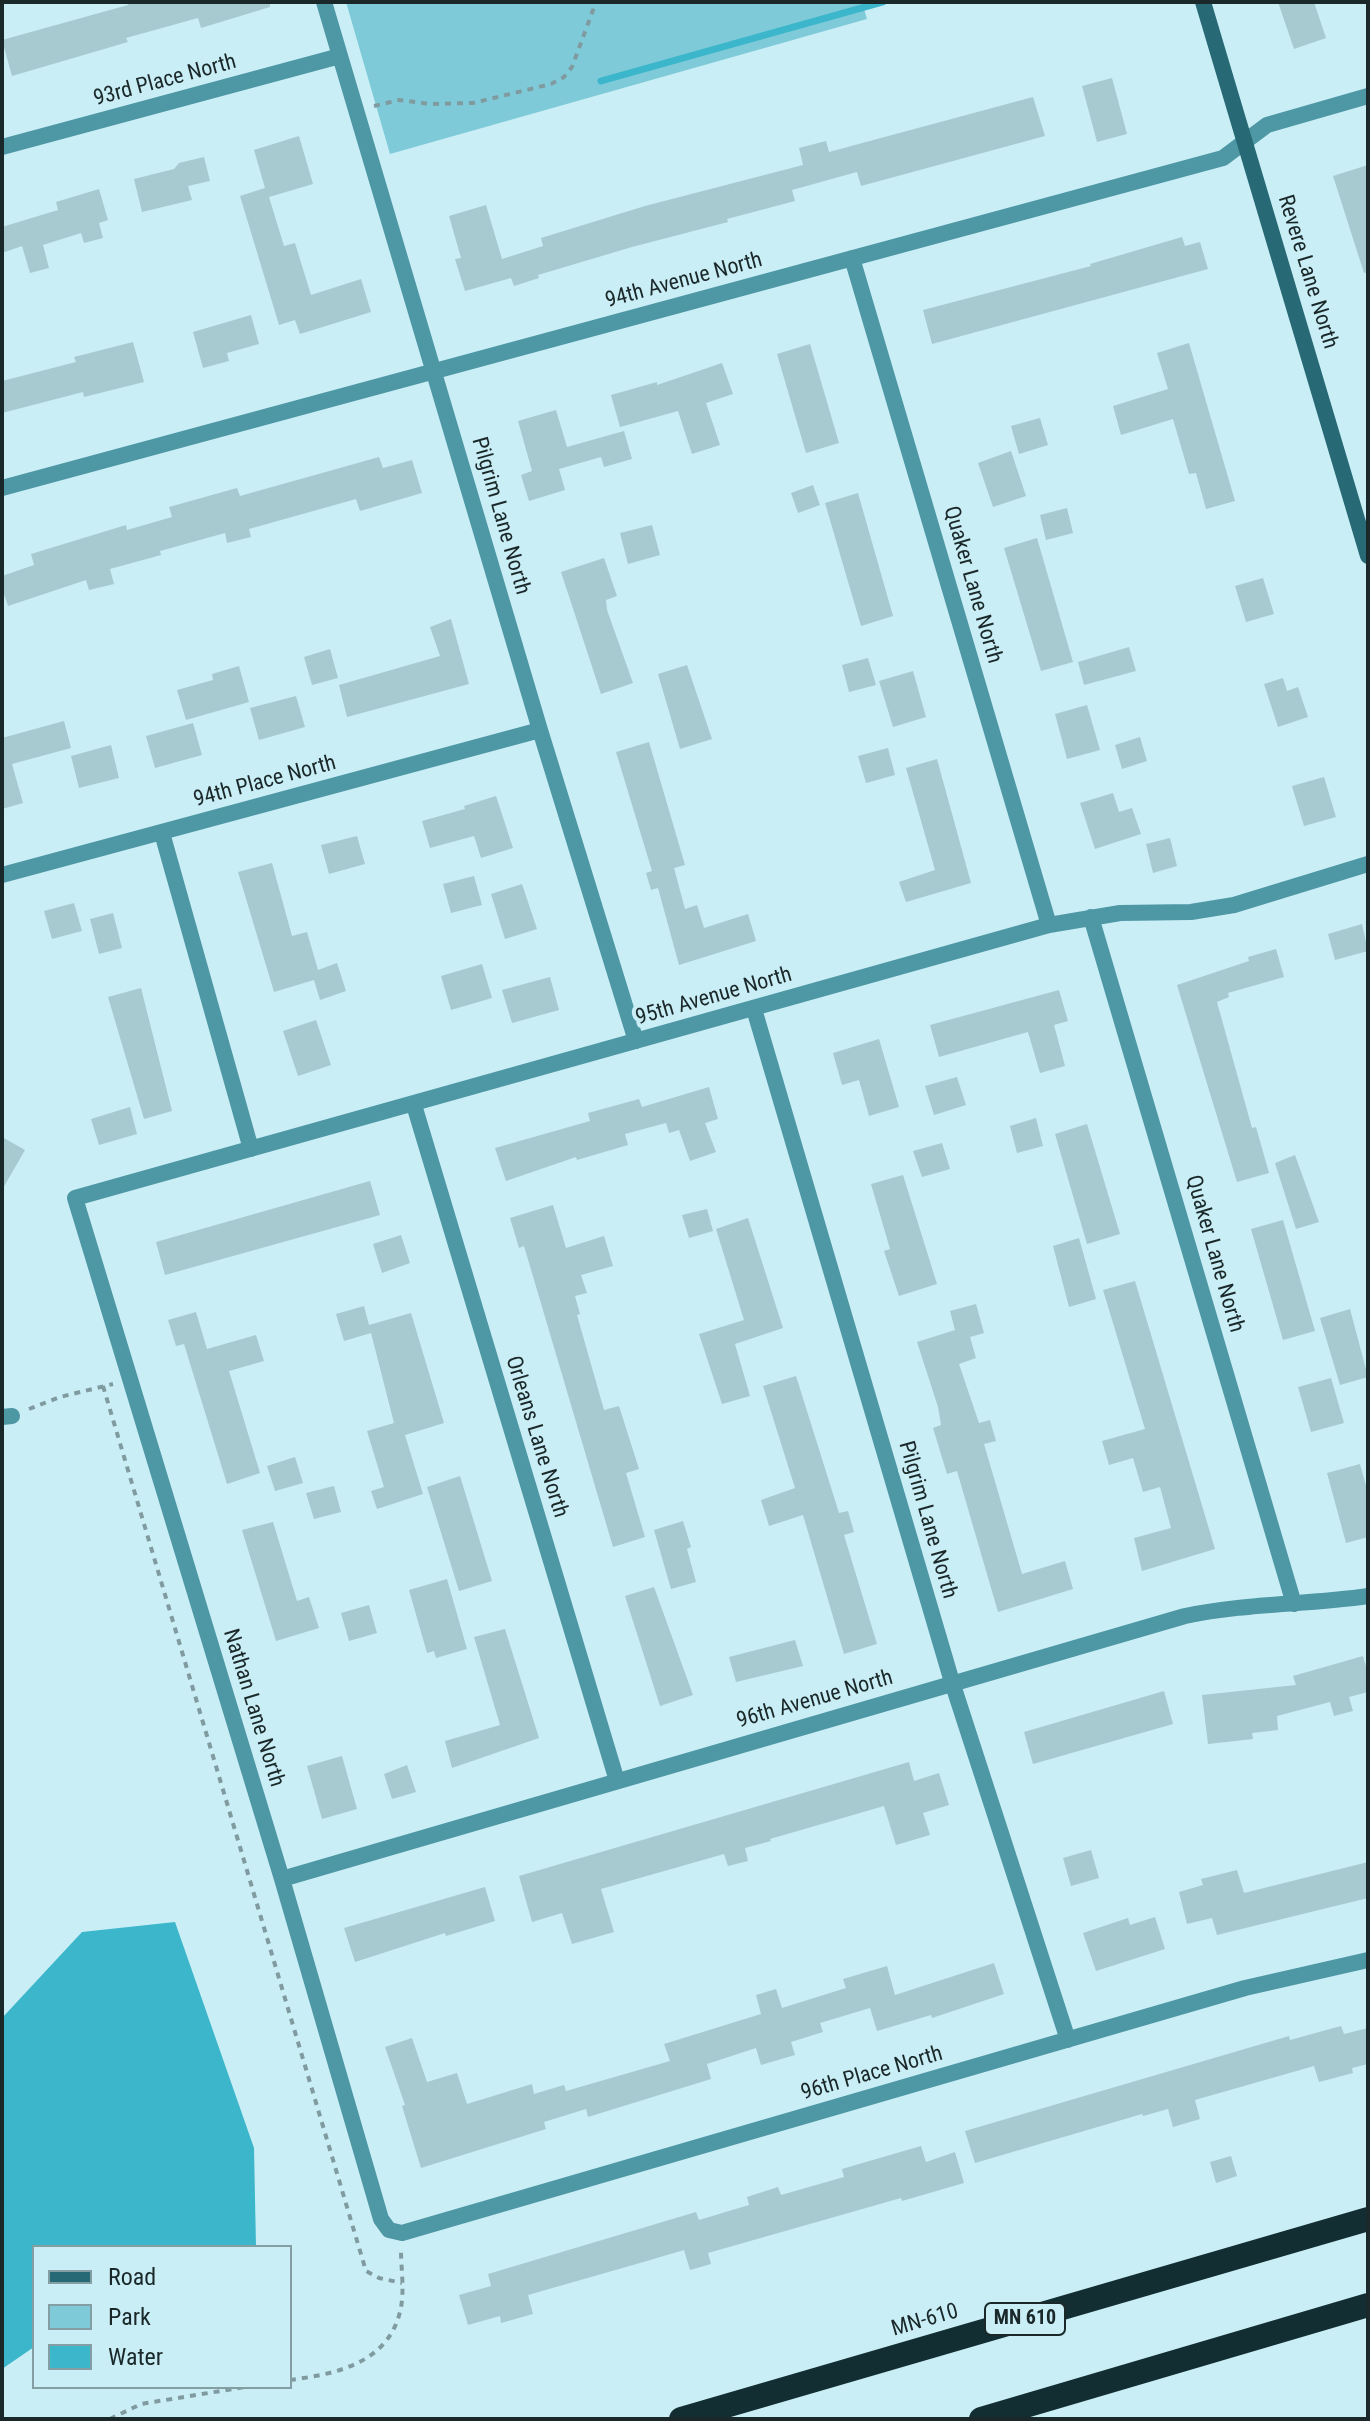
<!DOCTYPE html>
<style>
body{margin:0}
#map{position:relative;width:1370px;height:2421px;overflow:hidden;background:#caeef5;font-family:"Roboto Condensed",sans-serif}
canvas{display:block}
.frame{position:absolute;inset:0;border:4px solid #1a282a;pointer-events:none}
.legend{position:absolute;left:32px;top:2245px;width:260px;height:144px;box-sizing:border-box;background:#caeef5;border:2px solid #849fa4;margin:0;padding:10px 14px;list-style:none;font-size:24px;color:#1a282a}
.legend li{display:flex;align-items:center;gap:16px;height:40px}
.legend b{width:40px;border:2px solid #849fa4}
</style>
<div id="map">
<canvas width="1370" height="2421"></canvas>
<div class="frame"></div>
<ul class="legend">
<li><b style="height:10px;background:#276a76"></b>Road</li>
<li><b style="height:22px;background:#7fcad8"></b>Park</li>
<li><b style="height:22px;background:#3cb6cb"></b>Water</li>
</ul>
</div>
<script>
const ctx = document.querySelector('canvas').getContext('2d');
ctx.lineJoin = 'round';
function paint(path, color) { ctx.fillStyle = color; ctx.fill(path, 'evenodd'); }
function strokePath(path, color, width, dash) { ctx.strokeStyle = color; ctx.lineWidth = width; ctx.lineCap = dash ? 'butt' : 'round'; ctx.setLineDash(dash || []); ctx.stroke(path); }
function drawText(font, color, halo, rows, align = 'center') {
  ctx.font = font + ' "Roboto Condensed",sans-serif'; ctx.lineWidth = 8; ctx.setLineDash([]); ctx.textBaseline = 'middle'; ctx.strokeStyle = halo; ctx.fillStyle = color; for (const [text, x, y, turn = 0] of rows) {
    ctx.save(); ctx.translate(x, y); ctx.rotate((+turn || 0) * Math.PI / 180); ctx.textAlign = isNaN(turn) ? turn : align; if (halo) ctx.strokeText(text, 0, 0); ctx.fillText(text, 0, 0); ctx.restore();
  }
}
paint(new Path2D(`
 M 346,2 L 862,2 L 867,19 L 390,154 Z`), '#7fcad8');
paint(new Path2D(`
 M 175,1922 L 254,2148 L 256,2247 L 34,2247 L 34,2347 L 2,2369 L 2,2018 L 82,1932 Z`), '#3cb6cb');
strokePath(new Path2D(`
 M 601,81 L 883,2`), '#3cb6cb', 7);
paint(new Path2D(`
 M 127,2 L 270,2 L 270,7 L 201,28 L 198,18 L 126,38 L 128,42 L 12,76 L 2,40 L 128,5 Z
 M 1278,2 L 1314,2 L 1326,38 L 1294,49 Z
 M 1112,78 L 1127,134 L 1097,142 L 1082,86 Z
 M 1033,97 L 1045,136 L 861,186 L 857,172 L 792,190 L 795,201 L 727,219 L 728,222 L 632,247 L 538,275 L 539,278 L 514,286 L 511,278 L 465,291 L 455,259 L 461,258 L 449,216 L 486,205 L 502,259 L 543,246 L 541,238 L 645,206 L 803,165 L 799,148 L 826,141 L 829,152 Z
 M 299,136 L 313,184 L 269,197 L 284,246 L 295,243 L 311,295 L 361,279 L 371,312 L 300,334 L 295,320 L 279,325 L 240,196 L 265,188 L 254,150 Z
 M 204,157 L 210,181 L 188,186 L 192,200 L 142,212 L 134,179 L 174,169 L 179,163 Z
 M 1368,165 L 1368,272 L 1364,273 L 1333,176 Z
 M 99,189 L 108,220 L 99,223 L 103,238 L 84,243 L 81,233 L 43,245 L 49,268 L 30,273 L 22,246 L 2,253 L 2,227 L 58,210 L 56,202 Z
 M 1182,237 L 1185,246 L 1200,242 L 1208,269 L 932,344 L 923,310 L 1091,266 L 1090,264 Z
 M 251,315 L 259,344 L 227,353 L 229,361 L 203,368 L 193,332 Z
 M 133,342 L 144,382 L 84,397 L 83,392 L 2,413 L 2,381 L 76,362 L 74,357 Z
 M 1189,343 L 1235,501 L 1206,509 L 1196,473 L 1189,474 L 1173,419 L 1121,435 L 1113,406 L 1168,389 L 1157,353 Z
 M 810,344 L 839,443 L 806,453 L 777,354 Z
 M 722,363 L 733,394 L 706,403 L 720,445 L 692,454 L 678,411 L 620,427 L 611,395 L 657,382 L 657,385 Z
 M 556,410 L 567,447 L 624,431 L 632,459 L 604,467 L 601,457 L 559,469 L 565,490 L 529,501 L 521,475 L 532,471 L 518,421 Z
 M 1040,418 L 1048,445 L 1019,454 L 1011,426 Z
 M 1011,451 L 1026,496 L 993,507 L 978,463 Z
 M 379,457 L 383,468 L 412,460 L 422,493 L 360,511 L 356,499 L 249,529 L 251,537 L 227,543 L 225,533 L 160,551 L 161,555 L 110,569 L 114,584 L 89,590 L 86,580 L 8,606 L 2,588 L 2,576 L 34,565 L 31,554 L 126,525 L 127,530 L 172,517 L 169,507 L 237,488 L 240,496 Z
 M 813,485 L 820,505 L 798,513 L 791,493 Z
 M 858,493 L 893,616 L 861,626 L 825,503 Z
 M 1067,508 L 1073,533 L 1046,540 L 1040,515 Z
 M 652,525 L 660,555 L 628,564 L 620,533 Z
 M 1037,538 L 1073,662 L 1041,671 L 1004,548 Z
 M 604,558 L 617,596 L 606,600 L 607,610 L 633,683 L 601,694 L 561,572 Z
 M 1263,578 L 1274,614 L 1246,622 L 1235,586 Z
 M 451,619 L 469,684 L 347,717 L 339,685 L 440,656 L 430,627 Z
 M 1129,647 L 1136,671 L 1084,685 L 1078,662 Z
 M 330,649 L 338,678 L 312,685 L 304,657 Z
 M 868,658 L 876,685 L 849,692 L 842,665 Z
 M 687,665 L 712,739 L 680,749 L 658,674 Z
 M 239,666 L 249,702 L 186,720 L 177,690 L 213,680 L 212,674 Z
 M 913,671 L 926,717 L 893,727 L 879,681 Z
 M 1283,678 L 1287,691 L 1298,687 L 1308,717 L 1278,727 L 1264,684 Z
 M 296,696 L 305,727 L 259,740 L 250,708 Z
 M 1087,705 L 1100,750 L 1067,759 L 1055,714 Z
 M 64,721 L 71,748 L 12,764 L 23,803 L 2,809 L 2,738 Z
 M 193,723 L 202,755 L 155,768 L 146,736 Z
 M 1140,737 L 1147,761 L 1122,769 L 1115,745 Z
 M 649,742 L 685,865 L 674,868 L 685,909 L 697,905 L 704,928 L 748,914 L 756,941 L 679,965 L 658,888 L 651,890 L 646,873 L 652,871 L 616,752 Z
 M 111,745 L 119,778 L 79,788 L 71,756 Z
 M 888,748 L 895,775 L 866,783 L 858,756 Z
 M 937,759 L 971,883 L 906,902 L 899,882 L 935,870 L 906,768 Z
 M 1324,777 L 1336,817 L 1304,826 L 1292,786 Z
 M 1113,793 L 1119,812 L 1132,808 L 1141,834 L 1095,849 L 1080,803 Z
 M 496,796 L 513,848 L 481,858 L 474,836 L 430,848 L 422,821 L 465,809 L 464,806 Z
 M 357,836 L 365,864 L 329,874 L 321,845 Z
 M 1170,838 L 1177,866 L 1153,873 L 1146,844 Z
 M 272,863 L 292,936 L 307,932 L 318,970 L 337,963 L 346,991 L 320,1000 L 314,980 L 274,992 L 238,872 Z
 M 474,876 L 482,905 L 451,913 L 443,884 Z
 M 522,884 L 537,929 L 505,939 L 491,894 Z
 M 74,903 L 82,931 L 52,939 L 44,911 Z
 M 113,913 L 122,948 L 99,954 L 90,919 Z
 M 1362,924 L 1368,951 L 1335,960 L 1328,934 Z
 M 1276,949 L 1284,977 L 1228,993 L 1229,997 L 1217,1002 L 1252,1128 L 1256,1127 L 1269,1173 L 1237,1182 L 1177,985 L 1249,961 L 1248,957 Z
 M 482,964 L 492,998 L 451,1010 L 441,976 Z
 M 550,977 L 559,1010 L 512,1023 L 502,990 Z
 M 141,988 L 172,1111 L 144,1119 L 108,997 Z
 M 1059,990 L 1068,1021 L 1054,1025 L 1065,1066 L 1040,1073 L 1028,1032 L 939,1057 L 930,1025 Z
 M 316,1020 L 331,1065 L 298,1076 L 283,1031 Z
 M 879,1039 L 899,1107 L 869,1116 L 859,1080 L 842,1085 L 833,1053 Z
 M 957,1077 L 966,1105 L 934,1115 L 925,1086 Z
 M 709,1087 L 718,1119 L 705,1123 L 716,1152 L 690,1161 L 679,1130 L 669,1133 L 666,1123 L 625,1134 L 628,1145 L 577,1160 L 576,1157 L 506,1181 L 495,1148 L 590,1121 L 588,1113 L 639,1099 L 642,1107 Z
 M 130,1107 L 137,1134 L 99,1145 L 91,1119 Z
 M 1036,1118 L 1043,1146 L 1017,1153 L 1010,1126 Z
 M 1087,1124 L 1120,1234 L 1087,1244 L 1055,1134 Z
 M 2,1137 L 25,1150 L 2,1190 Z
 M 942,1143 L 950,1169 L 922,1177 L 913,1151 Z
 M 1295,1155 L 1319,1222 L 1296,1229 L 1275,1163 Z
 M 903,1175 L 937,1284 L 899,1296 L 884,1251 L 890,1249 L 871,1184 Z
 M 370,1181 L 380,1215 L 165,1275 L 156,1242 Z
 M 553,1205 L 566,1248 L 604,1236 L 613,1266 L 581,1275 L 587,1293 L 575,1296 L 580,1314 L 577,1315 L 604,1410 L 619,1406 L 639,1469 L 626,1473 L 645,1537 L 613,1547 L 524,1246 L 519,1248 L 510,1218 Z
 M 707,1209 L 713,1231 L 689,1238 L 682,1215 Z
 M 748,1218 L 783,1328 L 735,1344 L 750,1396 L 722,1404 L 699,1334 L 744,1320 L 716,1229 Z
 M 1283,1220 L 1315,1331 L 1283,1340 L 1251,1229 Z
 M 401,1235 L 410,1263 L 382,1273 L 373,1244 Z
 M 1079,1238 L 1096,1299 L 1069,1307 L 1053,1246 Z
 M 1135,1281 L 1215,1549 L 1142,1571 L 1134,1538 L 1171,1528 L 1160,1487 L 1143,1492 L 1133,1458 L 1109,1465 L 1102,1441 L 1145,1429 L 1103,1290 Z
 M 976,1304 L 984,1333 L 970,1337 L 976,1358 L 959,1364 L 979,1423 L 990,1420 L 996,1441 L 984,1444 L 1022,1574 L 1065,1561 L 1073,1589 L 998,1612 L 957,1471 L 947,1474 L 933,1428 L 941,1425 L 938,1407 L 917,1342 L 955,1330 L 950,1311 Z
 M 364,1306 L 369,1325 L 411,1313 L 444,1423 L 405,1435 L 423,1494 L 377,1509 L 371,1491 L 384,1487 L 367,1431 L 394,1423 L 371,1333 L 344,1341 L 336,1314 Z
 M 1350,1309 L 1368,1377 L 1340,1385 L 1320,1318 Z
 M 196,1312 L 207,1349 L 256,1335 L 264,1361 L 229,1371 L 260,1473 L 227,1484 L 184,1344 L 176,1346 L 168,1320 Z
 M 796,1376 L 839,1513 L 848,1511 L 854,1532 L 844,1535 L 877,1644 L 844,1654 L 803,1515 L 769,1526 L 761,1500 L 795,1488 L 763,1386 Z
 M 1331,1378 L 1344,1423 L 1311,1432 L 1298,1387 Z
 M 295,1457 L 303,1483 L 275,1491 L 267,1466 Z
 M 1360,1464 L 1368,1493 L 1368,1537 L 1346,1543 L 1327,1473 Z
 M 460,1476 L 492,1581 L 459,1591 L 427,1487 Z
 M 334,1486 L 341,1512 L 314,1519 L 306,1493 Z
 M 683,1521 L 691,1547 L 687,1549 L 696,1582 L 671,1589 L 654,1530 Z
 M 273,1522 L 297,1601 L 309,1597 L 319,1628 L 276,1641 L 242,1530 Z
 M 447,1579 L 467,1649 L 436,1658 L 434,1651 L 427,1653 L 409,1590 Z
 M 654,1587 L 693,1695 L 660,1706 L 625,1596 Z
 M 369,1605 L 377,1633 L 349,1641 L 341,1613 Z
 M 505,1629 L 539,1738 L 452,1768 L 445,1741 L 500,1725 L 474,1637 Z
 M 795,1640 L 803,1666 L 736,1682 L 729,1657 Z
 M 1363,1656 L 1368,1673 L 1368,1692 L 1349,1697 L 1353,1711 L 1334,1716 L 1330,1702 L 1277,1716 L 1278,1730 L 1252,1733 L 1253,1739 L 1208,1744 L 1202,1695 L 1296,1685 L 1293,1676 Z
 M 1164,1691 L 1173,1724 L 1033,1764 L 1024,1732 Z
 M 342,1756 L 357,1809 L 322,1819 L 307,1766 Z
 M 909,1762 L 914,1781 L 939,1773 L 949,1805 L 923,1813 L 930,1835 L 896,1845 L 884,1806 L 770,1839 L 771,1841 L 745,1848 L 748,1861 L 728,1866 L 724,1854 L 601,1889 L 614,1932 L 572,1944 L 562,1913 L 532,1922 L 519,1876 Z
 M 407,1765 L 416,1792 L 392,1799 L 384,1774 Z
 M 1091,1850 L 1099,1878 L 1071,1886 L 1063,1858 Z
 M 1368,1862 L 1368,1898 L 1217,1935 L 1212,1918 L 1187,1924 L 1179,1892 L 1203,1885 L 1201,1879 L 1237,1870 L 1244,1893 Z
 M 485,1887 L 495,1921 L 446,1936 L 445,1933 L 355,1962 L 344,1928 Z
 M 1155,1917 L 1165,1949 L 1096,1971 L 1083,1933 L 1128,1918 L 1130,1925 Z
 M 994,1963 L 1004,1994 L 932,2018 L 931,2015 L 877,2031 L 870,2008 L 820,2023 L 823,2032 L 791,2042 L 795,2055 L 761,2065 L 756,2048 L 707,2064 L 711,2079 L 588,2117 L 586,2109 L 544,2122 L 546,2129 L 421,2168 L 402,2106 L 405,2105 L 385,2047 L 412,2038 L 427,2082 L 457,2073 L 467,2104 L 532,2084 L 534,2094 L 564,2085 L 566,2091 L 670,2061 L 664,2044 L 761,2014 L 756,1995 L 776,1989 L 782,2008 L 846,1988 L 843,1979 L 887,1966 L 895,1995 Z
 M 1341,2026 L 1344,2034 L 1368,2028 L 1368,2064 L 1352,2068 L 1353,2073 L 1319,2082 L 1314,2066 L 1195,2100 L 1200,2119 L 1173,2127 L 1168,2109 L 1143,2116 L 1142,2114 L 975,2163 L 965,2131 L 1289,2036 L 1290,2040 Z
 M 921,2146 L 926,2162 L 955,2152 L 964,2183 L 902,2201 L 901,2198 L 708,2253 L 711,2264 L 690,2270 L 684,2250 L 640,2263 L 528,2295 L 533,2314 L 501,2323 L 500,2316 L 468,2325 L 459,2295 L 491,2286 L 488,2274 L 696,2212 L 699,2220 L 749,2205 L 747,2197 L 778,2187 L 781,2195 L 844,2177 L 842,2169 Z
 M 1231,2156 L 1237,2176 L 1216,2183 L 1210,2162 Z`), '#a6cad0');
strokePath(new Path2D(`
 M 374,106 L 399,100 L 430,104 L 473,103 L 551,84 L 564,77 L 572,67 L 596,2
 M 103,1386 L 366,2271 L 379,2278 L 402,2283
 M 29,1409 L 60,1397 L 113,1384
 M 290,2380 C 335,2374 387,2364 400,2312 C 405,2292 401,2270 401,2250
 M 110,2419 L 141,2404 L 245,2387`), '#809ba0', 4, [6, 6]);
strokePath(new Path2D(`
 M 324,2 L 540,730 L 636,1041
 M 2,147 L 340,56
 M 852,258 L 1049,925
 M 2,488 L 1223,158 L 1267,125 L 1368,96
 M 162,833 L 251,1149
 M 1368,864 L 1234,905 L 1191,912 L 1120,913 L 1049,925 L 75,1198 L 282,1879 L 381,2219 L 389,2230 L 402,2233 L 1245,1988 L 1368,1960
 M 2,875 L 540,730
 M 1091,917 L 1294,1604
 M 754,1009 L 952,1682 L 1068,2040
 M 414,1105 L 617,1781
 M 2,1417 L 12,1416
 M 282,1879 L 1185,1616 C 1246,1603 1307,1605 1368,1596`), '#4e97a5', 16);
strokePath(new Path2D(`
 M 1203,2 L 1368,556`), '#276a76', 16);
strokePath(new Path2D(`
 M 681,2419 L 1368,2219
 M 981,2419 L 1368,2305`), '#132e32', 24);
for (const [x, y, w] of [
 [1025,2319,80]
]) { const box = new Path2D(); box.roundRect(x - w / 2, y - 16, w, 32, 6); ctx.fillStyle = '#caeef5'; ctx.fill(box); strokePath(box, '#1a282a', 2); }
drawText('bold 20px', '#1a282a', null, [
 ["MN 610",1025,2319]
]);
drawText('22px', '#1a282a', '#caeef5', [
 ["93rd Place North",165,81,-15],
 ["Revere Lane North",1307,272,73],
 ["94th Avenue North",684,281,-15],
 ["Pilgrim Lane North",500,516,74],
 ["Quaker Lane North",972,585,74],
 ["94th Place North",265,782,-15],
 ["95th Avenue North",714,997,-16],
 ["Quaker Lane North",1214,1254,74],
 ["Orleans Lane North",536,1437,73],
 ["Pilgrim Lane North",927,1520,74],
 ["96th Avenue North",815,1700,-16],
 ["Nathan Lane North",253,1708,73],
 ["96th Place North",872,2074,-16],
 ["MN-610",925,2321,-16]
]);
</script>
